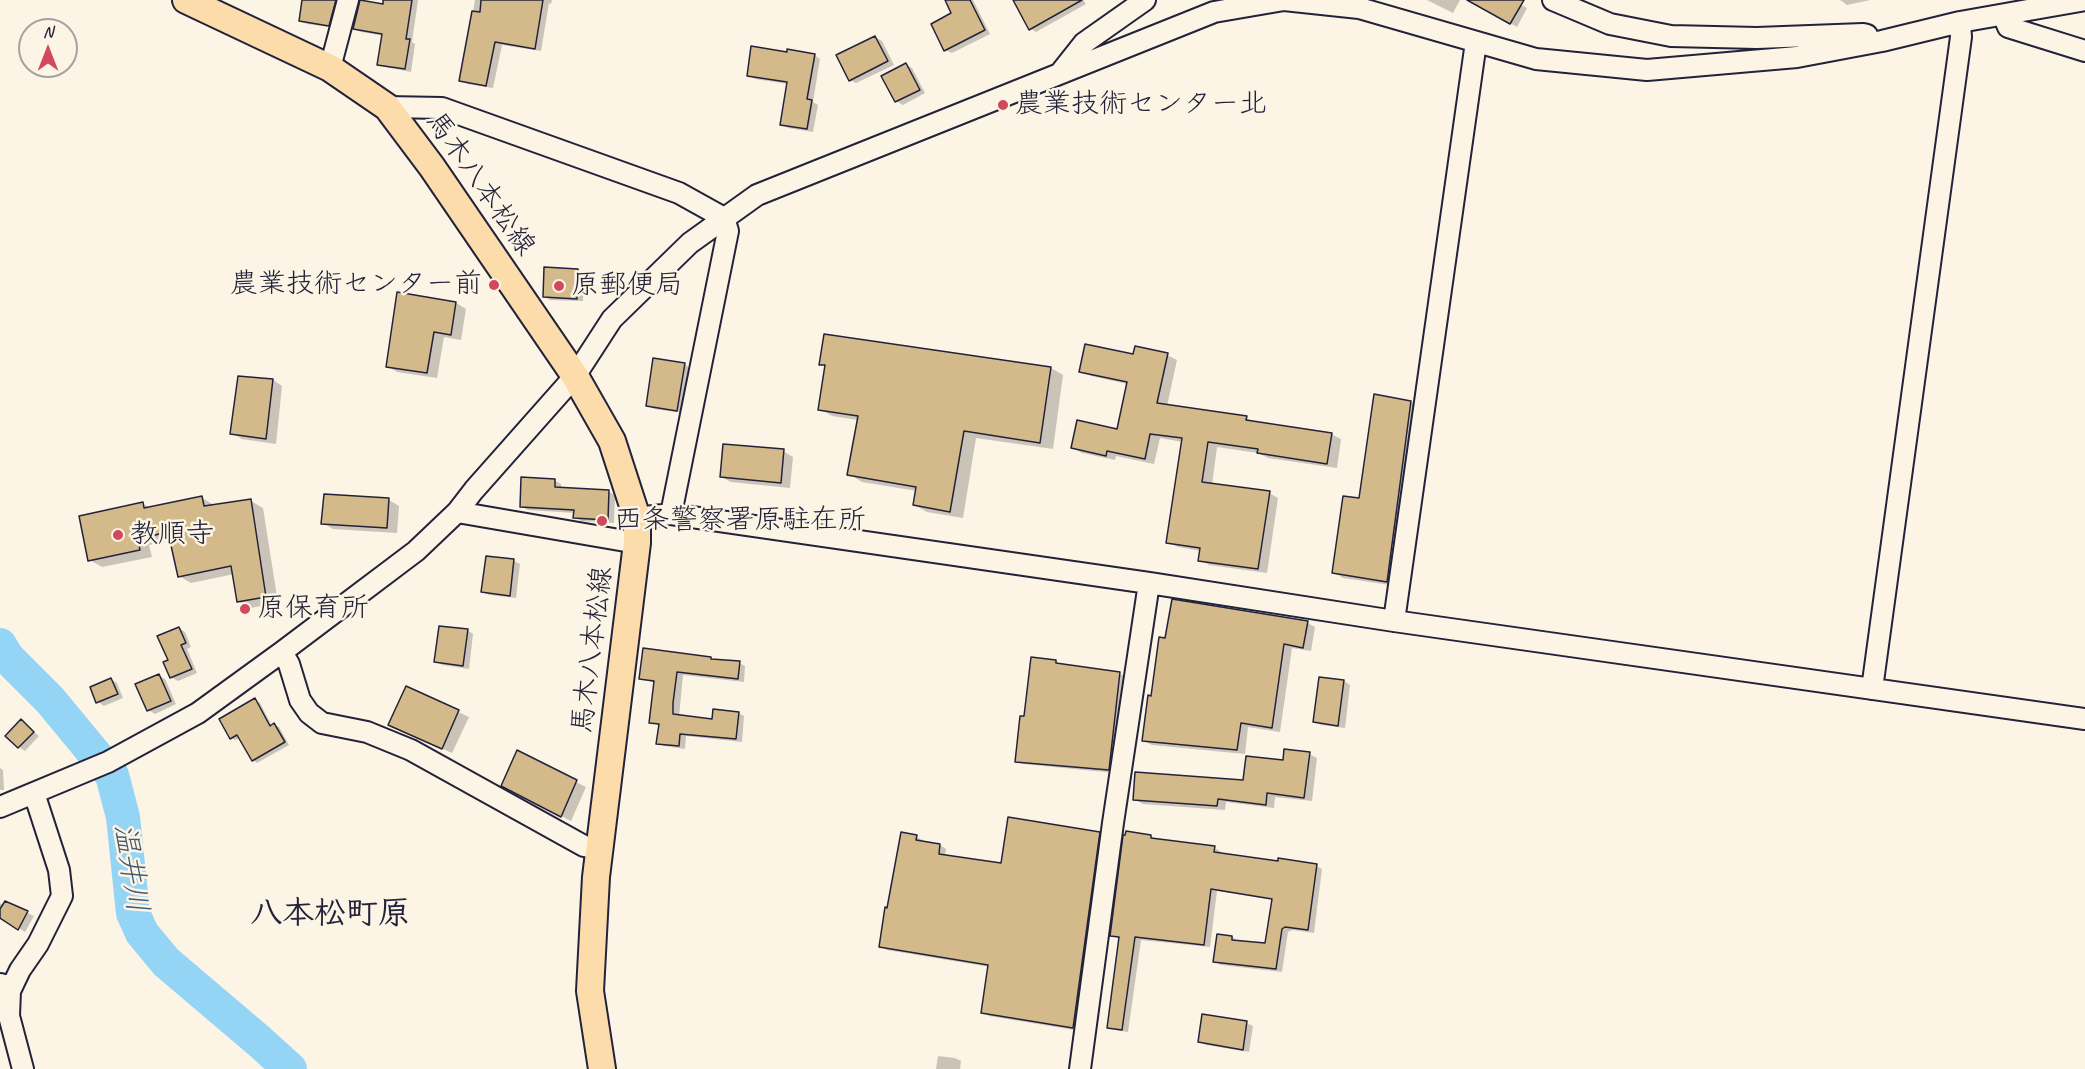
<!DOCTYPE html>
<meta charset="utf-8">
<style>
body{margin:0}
#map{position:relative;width:2085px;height:1069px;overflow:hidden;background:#fcf5e5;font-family:Caveat,sans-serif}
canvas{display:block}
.north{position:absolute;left:18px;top:18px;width:60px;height:60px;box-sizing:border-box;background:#fcf5e5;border:2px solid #a5a1a1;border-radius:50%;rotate:0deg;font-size:16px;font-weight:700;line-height:24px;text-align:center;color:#22223b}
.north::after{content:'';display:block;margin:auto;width:21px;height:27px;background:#d1495b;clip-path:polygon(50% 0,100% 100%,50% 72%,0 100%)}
</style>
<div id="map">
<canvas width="2085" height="1069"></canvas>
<div class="north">N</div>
</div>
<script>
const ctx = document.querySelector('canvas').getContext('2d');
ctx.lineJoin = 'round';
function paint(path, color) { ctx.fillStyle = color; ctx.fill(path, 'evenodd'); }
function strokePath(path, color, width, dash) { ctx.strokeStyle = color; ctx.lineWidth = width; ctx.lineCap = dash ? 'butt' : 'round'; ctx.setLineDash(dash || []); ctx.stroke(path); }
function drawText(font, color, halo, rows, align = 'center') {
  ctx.font = font + ' Caveat,"Klee One",sans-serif'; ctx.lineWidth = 5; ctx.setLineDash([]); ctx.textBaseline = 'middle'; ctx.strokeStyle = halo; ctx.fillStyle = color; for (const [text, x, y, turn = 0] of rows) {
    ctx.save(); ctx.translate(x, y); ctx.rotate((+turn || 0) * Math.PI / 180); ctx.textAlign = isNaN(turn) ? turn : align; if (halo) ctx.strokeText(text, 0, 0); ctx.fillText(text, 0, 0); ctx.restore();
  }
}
paint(new Path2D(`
 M 304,0 L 339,0 L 335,28 L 307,24 L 300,21 Z
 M 385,0 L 418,0 L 412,42 L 415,44 L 411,72 L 385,67 L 379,64 L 384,36 L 361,32 L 354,29 L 384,6 Z
 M 475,0 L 552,0 L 551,4 L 549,3 L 541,51 L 502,45 L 493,88 L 467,84 L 461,81 Z
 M 946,0 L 973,0 L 990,34 L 952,53 L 945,50 L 954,14 Z
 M 1024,0 L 1083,0 L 1086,4 L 1036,32 L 1030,28 Z
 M 1427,0 L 1460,0 L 1453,13 Z
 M 1470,0 L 1513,0 L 1527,8 L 1517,27 Z
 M 1840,0 L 1870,0 L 1847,5 Z
 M 875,37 L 882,41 L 894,65 L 856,83 L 850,80 Z
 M 788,54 L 814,55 L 820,59 L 813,102 L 818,105 L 813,132 L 788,128 L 781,124 L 788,84 L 755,79 L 748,75 Z
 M 906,65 L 912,68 L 925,93 L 903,105 L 896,101 Z
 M 546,269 L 578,270 L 584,274 L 583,301 L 550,300 L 544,296 Z
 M 456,303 L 466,309 L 461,340 L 444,337 L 437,378 L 397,372 L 387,366 Z
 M 825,336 L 1051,368 L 1063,375 L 1053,449 L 976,438 L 963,518 L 927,512 L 914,505 L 917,491 L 862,482 L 849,474 L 858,420 L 832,416 L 820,409 L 826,367 L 821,364 Z
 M 1134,355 L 1167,355 L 1177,360 L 1167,406 L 1246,418 L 1256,423 L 1331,434 L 1341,439 L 1337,468 L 1268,458 L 1258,453 L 1217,447 L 1212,485 L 1269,493 L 1278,498 L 1267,573 L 1209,565 L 1200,560 L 1201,551 L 1178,547 L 1168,542 L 1183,442 L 1160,438 L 1154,464 L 1116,456 L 1115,460 L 1082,453 L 1073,448 L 1118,430 L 1128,384 L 1091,376 L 1081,371 Z
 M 684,364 L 690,368 L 683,413 L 654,409 L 647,405 Z
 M 273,380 L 282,386 L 276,444 L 242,439 L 232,433 Z
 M 1375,396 L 1411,402 L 1421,408 L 1397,586 L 1343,578 L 1333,572 L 1360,499 Z
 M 783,451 L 793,457 L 790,488 L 731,482 L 721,477 Z
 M 555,481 L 561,484 L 561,489 L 609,492 L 615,495 L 614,523 L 581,521 L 575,517 L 575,513 L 528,510 L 521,506 Z
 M 202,498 L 214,505 L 251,501 L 263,508 L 278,603 L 250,608 L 238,601 L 234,574 L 191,583 L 179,576 L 171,540 L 149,545 L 152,557 L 102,567 L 90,560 L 143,504 L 151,508 Z
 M 389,500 L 399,506 L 397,533 L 333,529 L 323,523 Z
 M 514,561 L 520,564 L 516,598 L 489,595 L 483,592 Z
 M 1307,623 L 1315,627 L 1311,651 L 1292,648 L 1280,732 L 1248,727 L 1245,754 L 1152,745 L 1144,741 Z
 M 179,628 L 185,632 L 191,647 L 187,649 L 197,673 L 178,681 L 171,677 L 170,661 Z
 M 467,630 L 473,634 L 469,669 L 442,665 L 436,661 Z
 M 711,658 L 715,661 L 739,663 L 745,666 L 744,682 L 683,675 L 679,717 L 713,720 L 738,713 L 744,716 L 742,742 L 686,736 L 685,749 L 664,746 L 658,743 L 660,726 L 651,722 L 655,683 L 641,679 Z
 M 1056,662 L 1063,666 L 1120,674 L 1126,677 L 1115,773 L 1023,764 L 1016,761 L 1025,718 Z
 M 159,676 L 165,679 L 176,704 L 155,714 L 148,710 Z
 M 111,679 L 117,683 L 123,698 L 104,706 L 98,702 Z
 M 1344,681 L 1350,685 L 1345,728 L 1321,725 L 1315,722 Z
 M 406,688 L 469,717 L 452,753 L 400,730 Z
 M 255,700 L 260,703 L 272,726 L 274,725 L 279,727 L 289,745 L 257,763 L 253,760 L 240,738 L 235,740 L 231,738 Z
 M 21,721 L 39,736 L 25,751 L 19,747 Z
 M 518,753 L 586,787 L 571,821 L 512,791 Z
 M 1309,754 L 1317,758 L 1312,801 L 1275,797 L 1274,808 L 1226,802 L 1225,810 L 1143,804 L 1134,799 L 1245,782 L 1284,762 Z
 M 0,768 L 3,770 L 4,790 L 0,790 Z
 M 1099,833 L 1106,837 L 1080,1031 L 989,1016 L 983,1012 L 990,967 L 887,950 L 881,946 L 889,909 L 916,837 L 923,840 L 922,842 L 940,845 L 946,849 L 945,856 L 1002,865 Z
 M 1151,836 L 1157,840 L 1214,848 L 1220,851 L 1220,855 L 1316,866 L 1322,869 L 1314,933 L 1292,930 L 1288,932 L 1282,972 L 1221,965 L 1215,962 L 1232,937 L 1238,941 L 1267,944 L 1274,900 L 1217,891 L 1210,947 L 1141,940 L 1128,1032 L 1115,1030 L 1108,1027 L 1120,939 L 1112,935 Z
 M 0,903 L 4,906 L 6,903 L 34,916 L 25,932 L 0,916 Z
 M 1246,1023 L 1253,1026 L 1249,1052 L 1206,1045 L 1200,1041 Z
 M 938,1056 L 955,1058 L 961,1061 L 960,1069 L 936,1069 Z`), '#0003');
strokePath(new Path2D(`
 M 0,645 L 7,657 L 50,700 L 112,775 L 123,817 L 133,913 L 142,933 L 166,962 L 259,1041 L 290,1069`), '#94d4f5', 34);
const building = new Path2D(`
 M 302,0 L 336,0 L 329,26 L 299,21 Z
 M 360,0 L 383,4 L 383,0 L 412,0 L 406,39 L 410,39 L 405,69 L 377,65 L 382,34 L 353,29 Z
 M 481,0 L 543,0 L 535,49 L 495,42 L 486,86 L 459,81 L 472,11 L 480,12 Z
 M 945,0 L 970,0 L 985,30 L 944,51 L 931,24 L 951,13 Z
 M 1013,0 L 1082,0 L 1029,30 Z
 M 1467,0 L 1524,0 L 1510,24 Z
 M 875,36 L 888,61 L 849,81 L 836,55 Z
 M 751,46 L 787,52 L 787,49 L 815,54 L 807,99 L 812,100 L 807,129 L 780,125 L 787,82 L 747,76 Z
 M 906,63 L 920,90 L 895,102 L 881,76 Z
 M 544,267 L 578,269 L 577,299 L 543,297 Z
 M 397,292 L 456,302 L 451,335 L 434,332 L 427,373 L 386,367 Z
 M 824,334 L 1051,367 L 1040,443 L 964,431 L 950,512 L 913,505 L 916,487 L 847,475 L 858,416 L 818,410 L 825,365 L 819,365 Z
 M 1085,344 L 1133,354 L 1135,346 L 1168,353 L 1157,403 L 1247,416 L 1246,420 L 1332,433 L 1327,464 L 1257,453 L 1258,449 L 1208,442 L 1202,482 L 1270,491 L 1258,569 L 1198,561 L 1200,548 L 1166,543 L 1182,438 L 1150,434 L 1145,459 L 1107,451 L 1106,456 L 1071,448 L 1077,420 L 1117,429 L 1127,382 L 1079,372 Z
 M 653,358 L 685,363 L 677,411 L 646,406 Z
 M 238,376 L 273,379 L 266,439 L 230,434 Z
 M 1374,394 L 1411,401 L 1387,582 L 1332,573 L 1343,496 L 1359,498 Z
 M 723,444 L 784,449 L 781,483 L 720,477 Z
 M 521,477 L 555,479 L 555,487 L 609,490 L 608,520 L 573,518 L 574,510 L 520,507 Z
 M 324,494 L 389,498 L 387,528 L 321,524 Z
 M 202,496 L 204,506 L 251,499 L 266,597 L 237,602 L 231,566 L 178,577 L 168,532 L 138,539 L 140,550 L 88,561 L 79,516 L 143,502 L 144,508 Z
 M 486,556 L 514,559 L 510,596 L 481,592 Z
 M 1172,599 L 1308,621 L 1303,648 L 1284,644 L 1272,728 L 1241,723 L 1237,750 L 1142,741 L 1148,695 L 1151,696 L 1159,637 L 1165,638 Z
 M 439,626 L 468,629 L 463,666 L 434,662 Z
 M 179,627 L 186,643 L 181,645 L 192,669 L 170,678 L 163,662 L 168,660 L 157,636 Z
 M 643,648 L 711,657 L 711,659 L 740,661 L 738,679 L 677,672 L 673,703 L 673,714 L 712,719 L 713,709 L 739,712 L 736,739 L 680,734 L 679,746 L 656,744 L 659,724 L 649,723 L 654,681 L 639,679 Z
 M 1031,657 L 1056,660 L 1056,663 L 1120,672 L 1109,770 L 1015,762 L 1020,716 L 1024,716 Z
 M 159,674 L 171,701 L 147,711 L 135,684 Z
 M 1319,677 L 1344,680 L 1338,726 L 1313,722 Z
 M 111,678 L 118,694 L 96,703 L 90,687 Z
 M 406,686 L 459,710 L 442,749 L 388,725 Z
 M 255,698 L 270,726 L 274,723 L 285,742 L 252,761 L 237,735 L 230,739 L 219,719 Z
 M 21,719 L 34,732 L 18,748 L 5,736 Z
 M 1284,749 L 1310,752 L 1304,798 L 1267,793 L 1266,805 L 1218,799 L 1217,806 L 1133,800 L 1135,772 L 1243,780 L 1246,756 L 1283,760 Z
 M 517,750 L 577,780 L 561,817 L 501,786 Z
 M 1008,817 L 1100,832 L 1073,1028 L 981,1013 L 988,965 L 879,947 L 885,907 L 887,908 L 901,832 L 917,835 L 916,840 L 940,844 L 939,854 L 1001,863 Z
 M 1126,831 L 1151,835 L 1151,838 L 1215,846 L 1214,852 L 1278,861 L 1278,858 L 1317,864 L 1308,930 L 1285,927 L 1282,929 L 1276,969 L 1213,962 L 1217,934 L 1232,936 L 1232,940 L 1265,943 L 1272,899 L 1211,889 L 1204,945 L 1135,937 L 1122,1030 L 1107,1028 L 1119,937 L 1110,936 L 1123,835 L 1125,835 Z
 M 5,901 L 28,911 L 18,930 L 0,918 L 0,909 Z
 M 1202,1014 L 1247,1021 L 1243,1050 L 1198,1042 Z`);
paint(building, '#d4ba8a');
strokePath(building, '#22223b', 1.5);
const minor = new Path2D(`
 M 1553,0 L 1610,24 L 1671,36 L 1757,38 L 1863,34 L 1867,35
 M 2003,15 L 2008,27 L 2085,51
 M 330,68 L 348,0
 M 1061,72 L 1084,43 L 1145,0
 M 387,107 L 442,108 L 679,193 L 724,218 L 728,231 L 671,514
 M 457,512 L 637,543
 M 637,518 L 671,514 L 1149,583 L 1394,621 L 2085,719
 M 1394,621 L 1476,42
 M 282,652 L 289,664 L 300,700 L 309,713 L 322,723 L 367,732 L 411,750 L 584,846 L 600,849
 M 1872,689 L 1961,37 L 1960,22
 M 0,807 L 108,762 L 198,713 L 282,652 L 416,551 L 457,512 L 474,490 L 575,376 L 612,319 L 690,243 L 757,195 L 1214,12 L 1284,0 L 1359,8 L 1536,59 L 1647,70 L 1797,57 L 1882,41 L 1960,22 L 2085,0
 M 0,984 L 4,985 L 10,991 L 9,1016 L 23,1069
 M 10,991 L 20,970 L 38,944 L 62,896 L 59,870 L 34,793
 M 1080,1069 L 1113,823 L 1149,583`);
const major = new Path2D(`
 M 186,0 L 330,68 L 387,107 L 432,167 L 575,376 L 612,441 L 637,518 L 637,543 L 596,877 L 590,991 L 602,1069`);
strokePath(minor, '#22223b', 24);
strokePath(major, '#22223b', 30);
strokePath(minor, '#fcf5e5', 20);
strokePath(major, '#fddcac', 26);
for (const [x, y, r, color] of [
 [1003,105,6,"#d1495b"],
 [494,285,6,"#d1495b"],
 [559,286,6,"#d1495b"],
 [602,521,6,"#d1495b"],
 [118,535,6,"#d1495b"],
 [245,609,6,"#d1495b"]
]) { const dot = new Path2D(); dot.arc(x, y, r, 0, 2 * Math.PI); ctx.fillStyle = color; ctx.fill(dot); strokePath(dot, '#fcf5e5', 2); }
drawText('28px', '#22223b', '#fcf5e5', [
 ["農業技術センター北",1015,105],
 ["農業技術センター前",482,285,"right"],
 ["原郵便局",571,286],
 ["西条警察署原駐在所",614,521],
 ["教順寺",130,535],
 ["原保育所",257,609]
], 'left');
drawText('28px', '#22223b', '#fcf5e5', [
 ["馬木八本松線",480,184,55],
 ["馬木八本松線",593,650,-83]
]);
drawText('italic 30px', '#445773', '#fcf5e5', [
 ["温井川",130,868,81]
]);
drawText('bold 32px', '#22223b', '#fcf5e5', [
 ["八本松町原",330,915]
]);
</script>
